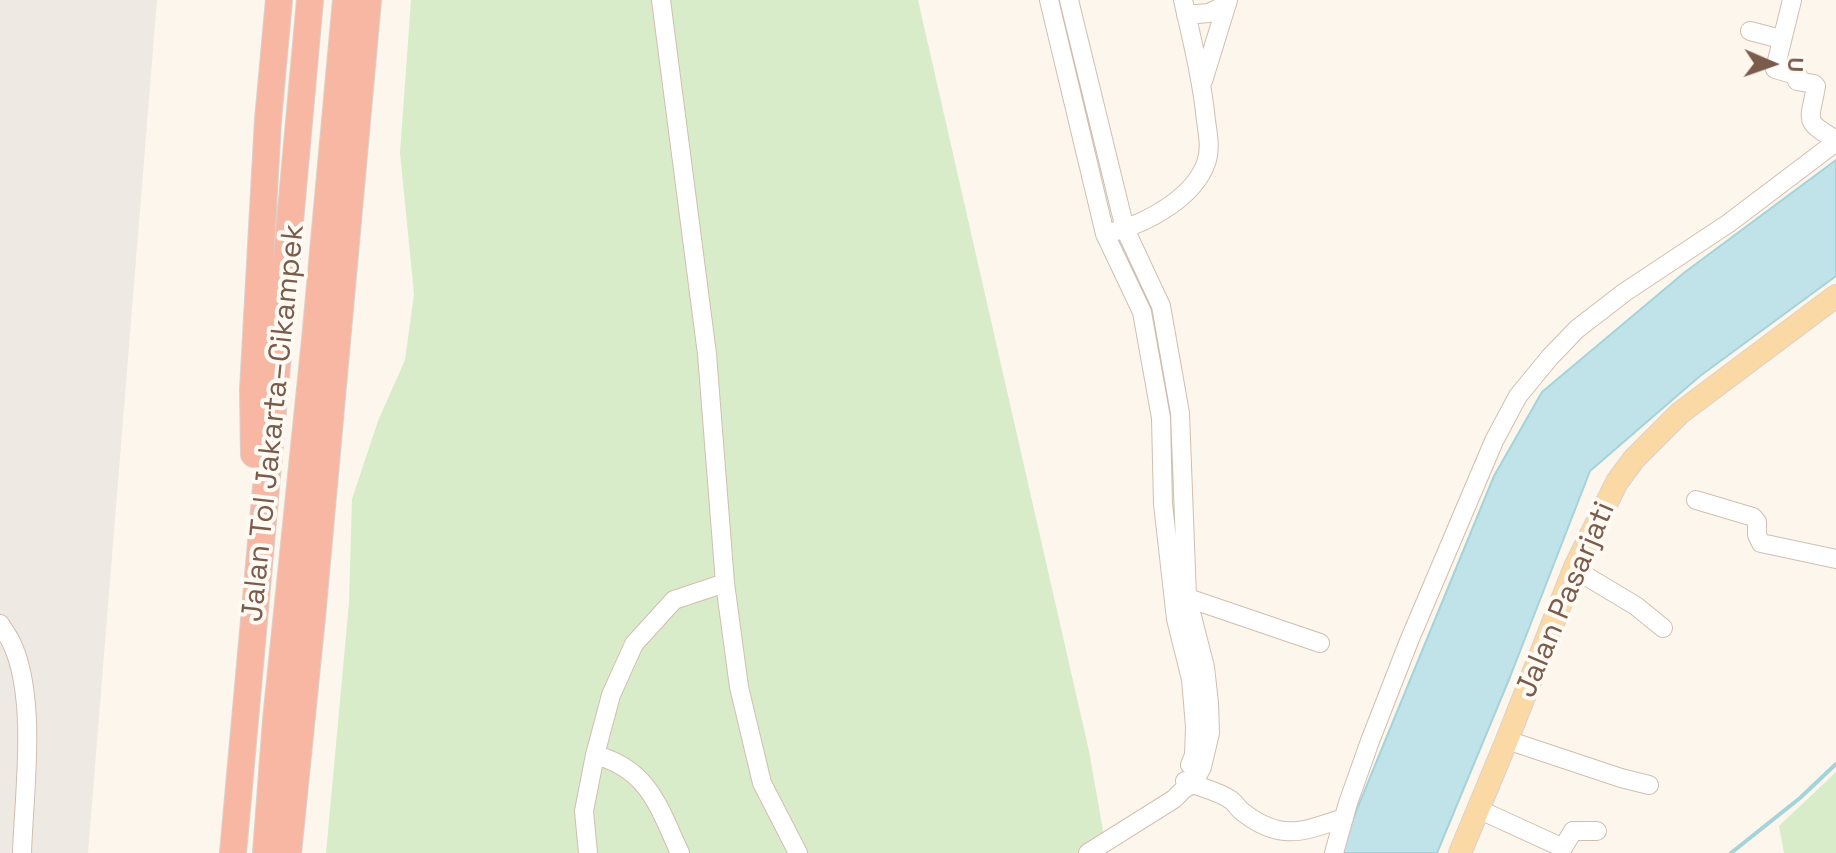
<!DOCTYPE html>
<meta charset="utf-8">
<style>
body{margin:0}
#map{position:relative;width:1836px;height:853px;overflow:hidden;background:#fdf6ec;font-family:"Space Grotesk",sans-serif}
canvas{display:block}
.north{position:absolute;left:1732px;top:24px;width:80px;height:80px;-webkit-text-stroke:6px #fffaf3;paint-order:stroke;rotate:92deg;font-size:22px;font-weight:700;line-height:32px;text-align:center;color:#7a5c4d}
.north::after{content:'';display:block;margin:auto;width:28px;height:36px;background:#7a5c4d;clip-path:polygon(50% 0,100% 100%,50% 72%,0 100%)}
</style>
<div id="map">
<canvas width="1836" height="853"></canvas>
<div class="north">U</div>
</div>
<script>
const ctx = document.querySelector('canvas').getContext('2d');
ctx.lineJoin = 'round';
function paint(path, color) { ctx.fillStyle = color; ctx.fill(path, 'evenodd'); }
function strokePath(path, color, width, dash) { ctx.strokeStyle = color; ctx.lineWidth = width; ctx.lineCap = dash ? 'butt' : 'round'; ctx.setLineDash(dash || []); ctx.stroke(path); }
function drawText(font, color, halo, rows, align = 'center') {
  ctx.font = font + ' "Space Grotesk",sans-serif'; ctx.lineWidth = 8; ctx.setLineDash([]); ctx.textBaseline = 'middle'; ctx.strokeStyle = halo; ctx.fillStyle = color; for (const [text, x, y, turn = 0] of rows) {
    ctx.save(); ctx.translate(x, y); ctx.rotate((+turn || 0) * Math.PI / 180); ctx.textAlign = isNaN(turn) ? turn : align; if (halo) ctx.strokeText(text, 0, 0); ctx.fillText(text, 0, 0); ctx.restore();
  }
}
paint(new Path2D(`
 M 0,0 L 157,0 L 88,853 L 0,853 Z`), '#efe9e4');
paint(new Path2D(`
 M 411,0 L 918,0 L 1089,751 L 1107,853 L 326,853 L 349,603 L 352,499 L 378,421 L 405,360 L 414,294 L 400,153 Z
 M 1836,772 L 1836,853 L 1784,853 L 1779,826 Z`), '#d8ecc9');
const water = new Path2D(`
 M 1836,160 L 1836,276 L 1700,376 L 1590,471 L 1510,677 L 1437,853 L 1339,853 L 1494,476 L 1542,392 L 1685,272 Z`);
paint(water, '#bfe3e8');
strokePath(water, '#a5d3da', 2);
strokePath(new Path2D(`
 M 1731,853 L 1800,798 L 1836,764`), '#a5d3da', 4);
const minor = new Path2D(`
 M 661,0 L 707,354 L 725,583 L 739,687 L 762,783 L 798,853
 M 1049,0 L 1105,234 L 1142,312 L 1161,418 L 1163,504 L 1176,619 L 1191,679 L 1195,727 L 1194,755 L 1190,765
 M 1069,0 L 1125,229 L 1161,306 L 1180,413 L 1187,597 L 1205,667 L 1209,703 L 1210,733 L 1202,767 L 1193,784 L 1184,789 L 1174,799 L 1088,853
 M 1792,0 L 1775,69 L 1796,75 L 1798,76 L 1797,81 L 1814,84 L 1816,86 C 1810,122 1802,120 1836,140
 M 1186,15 L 1209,13 L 1227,4
 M 1750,31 L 1781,39
 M 1203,81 L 1228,0
 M 1116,231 C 1149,222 1194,197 1206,163 C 1211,150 1208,134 1206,121 C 1202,80 1192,40 1183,0
 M 1696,500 L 1753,517 L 1757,522 L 1757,535 L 1761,543 L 1836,559
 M 1575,567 L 1586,576 L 1636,606 L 1663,628
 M 1179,595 L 1320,643
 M 0,624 C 4,631 10,638 13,646 C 37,702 24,792 22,853
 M 1507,740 L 1621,778 L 1649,785
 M 595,755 C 649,769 659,808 680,853
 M 1185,781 C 1199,787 1218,791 1231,800 C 1236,804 1239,810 1244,813 C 1282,842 1304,831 1344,818
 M 1478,809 L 1561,847 L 1564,846 L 1573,831 L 1597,831
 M 588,853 L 584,811 L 595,755 L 611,695 L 634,644 L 674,600 L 725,583
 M 1334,853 L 1348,803 L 1370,741 L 1409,641 L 1494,441 L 1518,396 L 1550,357 L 1577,329 L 1625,292 L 1729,223 L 1836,142`);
const major = new Path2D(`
 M 1460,853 L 1507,740 L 1575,567 L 1617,482 L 1634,459 L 1680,413 L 1836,296`);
const highway = new Path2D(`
 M 254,454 L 253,390 L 268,120 L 279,0
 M 233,853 L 310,0
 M 266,853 L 276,720 L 315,340 L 346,0
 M 288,853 L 312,617 L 368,0`);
strokePath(minor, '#d1beb0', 20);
strokePath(major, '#dad1cd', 24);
strokePath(highway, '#dad1cd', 28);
strokePath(minor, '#fff', 18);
strokePath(major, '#fbd9a5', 22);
strokePath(highway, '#f7b7a3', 26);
drawText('30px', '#7a5c4d', '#fffaf3', [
 ["Jalan Tol Jakarta–Cikampek",274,423,-84],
 ["Jalan Pasarjati",1566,600,-67]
]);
</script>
